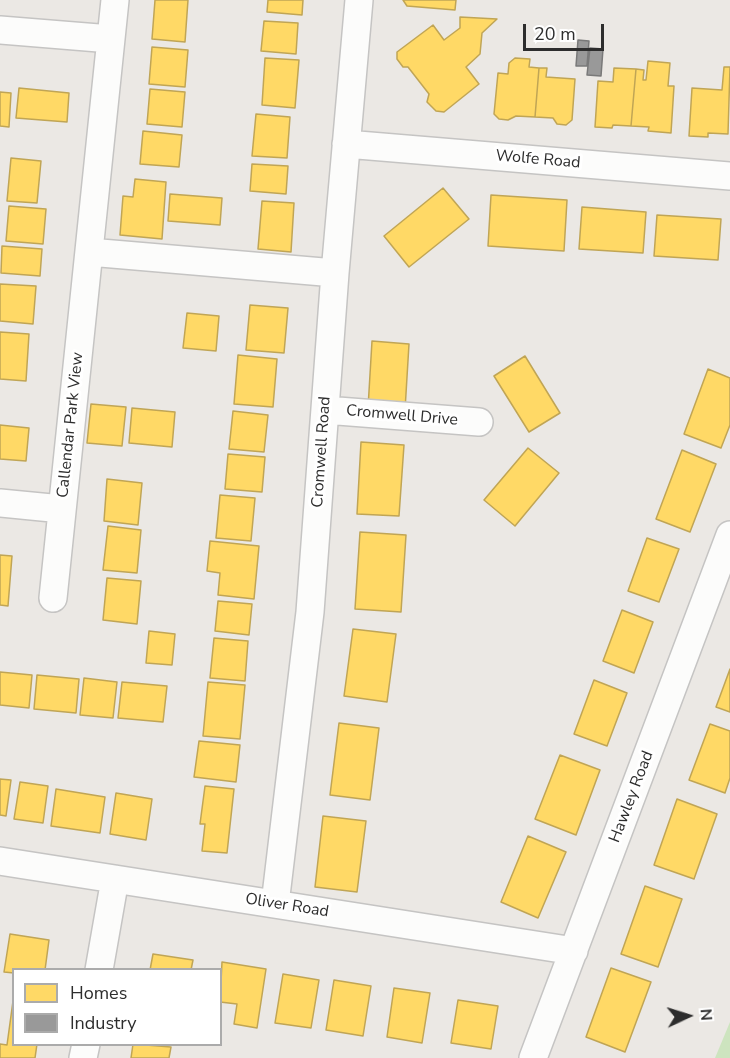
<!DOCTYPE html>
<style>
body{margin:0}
#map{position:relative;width:730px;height:1058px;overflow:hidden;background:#ebe8e4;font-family:"Nunito Sans",sans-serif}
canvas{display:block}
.legend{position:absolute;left:12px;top:968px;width:210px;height:78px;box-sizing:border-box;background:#fff;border:2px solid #ababab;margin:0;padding:8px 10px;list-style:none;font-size:18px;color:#2d2d2d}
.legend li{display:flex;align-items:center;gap:12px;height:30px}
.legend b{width:30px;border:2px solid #ababab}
.north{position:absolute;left:658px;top:986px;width:60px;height:60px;-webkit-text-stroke:4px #fff;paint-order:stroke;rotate:86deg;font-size:16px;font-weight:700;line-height:24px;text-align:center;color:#2d2d2d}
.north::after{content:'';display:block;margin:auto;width:21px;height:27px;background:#2d2d2d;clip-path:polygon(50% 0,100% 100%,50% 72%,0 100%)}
.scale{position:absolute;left:523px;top:24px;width:81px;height:27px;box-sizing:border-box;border:3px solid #2d2d2d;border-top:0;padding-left:8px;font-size:18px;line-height:21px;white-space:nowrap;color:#2d2d2d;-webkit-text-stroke:4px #fff;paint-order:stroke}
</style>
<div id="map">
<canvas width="730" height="1058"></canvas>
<ul class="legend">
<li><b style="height:16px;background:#ffd966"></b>Homes</li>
<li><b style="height:16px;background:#999"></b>Industry</li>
</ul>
<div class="north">N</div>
<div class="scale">20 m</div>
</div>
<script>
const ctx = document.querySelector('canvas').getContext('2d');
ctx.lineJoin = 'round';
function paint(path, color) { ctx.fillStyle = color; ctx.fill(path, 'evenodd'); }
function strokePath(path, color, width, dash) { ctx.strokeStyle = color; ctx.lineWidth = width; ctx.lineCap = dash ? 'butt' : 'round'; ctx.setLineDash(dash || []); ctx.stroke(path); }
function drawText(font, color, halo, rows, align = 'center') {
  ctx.font = font + ' "Nunito Sans",sans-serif'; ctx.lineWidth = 6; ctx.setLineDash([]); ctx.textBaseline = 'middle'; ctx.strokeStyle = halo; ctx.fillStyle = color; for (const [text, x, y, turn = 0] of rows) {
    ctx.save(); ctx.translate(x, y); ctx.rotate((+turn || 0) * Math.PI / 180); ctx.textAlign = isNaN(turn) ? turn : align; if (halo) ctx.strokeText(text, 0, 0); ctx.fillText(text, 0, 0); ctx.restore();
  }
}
paint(new Path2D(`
 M 730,1022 L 730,1058 L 715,1058 Z`), '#cde4bf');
const homes = new Path2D(`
 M 155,0 L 188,0 L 185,42 L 152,39 Z
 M 268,0 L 303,0 L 302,15 L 267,12 Z
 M 403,0 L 456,0 L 455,10 L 407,6 Z
 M 460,17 L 497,19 L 482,33 L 480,54 L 466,67 L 479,84 L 444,112 L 436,111 L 427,102 L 429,94 L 408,67 L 403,67 L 397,59 L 397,52 L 433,25 L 444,40 L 460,28 Z
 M 264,21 L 298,23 L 296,54 L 261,51 Z
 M 152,47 L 188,50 L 185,87 L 149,84 Z
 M 265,58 L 299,60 L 295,108 L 262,105 Z
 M 515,58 L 530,59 L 529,67 L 539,68 L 535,117 L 516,116 L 508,120 L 499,119 L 494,114 L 498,73 L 508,74 L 509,63 Z
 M 648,61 L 670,63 L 668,86 L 674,86 L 671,133 L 648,131 L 649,127 L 631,126 L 636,69 L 644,70 L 643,80 L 646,80 Z
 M 724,67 L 730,67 L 728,134 L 708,133 L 708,137 L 689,136 L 692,88 L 722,90 Z
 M 539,68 L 547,68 L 546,77 L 575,79 L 572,120 L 566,125 L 557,124 L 553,118 L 535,117 Z
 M 614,68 L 636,69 L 631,126 L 613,125 L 612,128 L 595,127 L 598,81 L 613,82 Z
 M 19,88 L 69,93 L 67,122 L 16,118 Z
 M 150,89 L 185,92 L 182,127 L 147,124 Z
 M 0,92 L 11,93 L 9,127 L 0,126 Z
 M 256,114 L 290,117 L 287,158 L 252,156 Z
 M 143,131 L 182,135 L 179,167 L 140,164 Z
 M 11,158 L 41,161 L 37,203 L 7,201 Z
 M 252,164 L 288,166 L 286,194 L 250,191 Z
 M 135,179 L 166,182 L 162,239 L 120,235 L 123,196 L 133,197 Z
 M 443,188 L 469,219 L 409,267 L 384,236 Z
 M 170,194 L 222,198 L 220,225 L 168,221 Z
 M 491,195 L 567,200 L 564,251 L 488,246 Z
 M 262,201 L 294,203 L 291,252 L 258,249 Z
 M 9,206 L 46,209 L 43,244 L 6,241 Z
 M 582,207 L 646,212 L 643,253 L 579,249 Z
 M 657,215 L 721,219 L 718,260 L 654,256 Z
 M 2,246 L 42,249 L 40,276 L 1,273 Z
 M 0,284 L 36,286 L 33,324 L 0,321 Z
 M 250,305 L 288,308 L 284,353 L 246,350 Z
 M 187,313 L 219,316 L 216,351 L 183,348 Z
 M 0,332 L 29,334 L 26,381 L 0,379 Z
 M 372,341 L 409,344 L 405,410 L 368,408 Z
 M 238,355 L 277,359 L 273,407 L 234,404 Z
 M 525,356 L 560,413 L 529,432 L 494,376 Z
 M 708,369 L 730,378 L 730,425 L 721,448 L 684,434 Z
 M 91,404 L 126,407 L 122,446 L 87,443 Z
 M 132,408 L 175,412 L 172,447 L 129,443 Z
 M 233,411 L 268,415 L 264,452 L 229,449 Z
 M 0,425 L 29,428 L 26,461 L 0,459 Z
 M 361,442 L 404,445 L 399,516 L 357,514 Z
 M 528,448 L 559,473 L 515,526 L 484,500 Z
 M 682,450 L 716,464 L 690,532 L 656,519 Z
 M 228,454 L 265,457 L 262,492 L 225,489 Z
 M 107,479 L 142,483 L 138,525 L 104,521 Z
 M 220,495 L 255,498 L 251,541 L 216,538 Z
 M 108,526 L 141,530 L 137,573 L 103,570 Z
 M 360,532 L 406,535 L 401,612 L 355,609 Z
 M 647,538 L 679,549 L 659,602 L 628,591 Z
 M 210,541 L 259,546 L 254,599 L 218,595 L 220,573 L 207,571 Z
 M 0,555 L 12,556 L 8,606 L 0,605 Z
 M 107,578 L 141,581 L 137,624 L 103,620 Z
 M 218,601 L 252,604 L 249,635 L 215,631 Z
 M 622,610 L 653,622 L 634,673 L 603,661 Z
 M 353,629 L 396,634 L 387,702 L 344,696 Z
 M 149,631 L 175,634 L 172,665 L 146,663 Z
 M 214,638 L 248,641 L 245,681 L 210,678 Z
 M 730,669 L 730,712 L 716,707 Z
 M 0,672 L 32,675 L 29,708 L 0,705 Z
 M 37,675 L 79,679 L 76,713 L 34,709 Z
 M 84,678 L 117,682 L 113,718 L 80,715 Z
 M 594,680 L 627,693 L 607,746 L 574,734 Z
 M 122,682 L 167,686 L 163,722 L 118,718 Z
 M 208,682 L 245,685 L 240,739 L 203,736 Z
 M 339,723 L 379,728 L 370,800 L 330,795 Z
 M 710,724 L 730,731 L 730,778 L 725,793 L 689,780 Z
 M 199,741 L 240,745 L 236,782 L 194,777 Z
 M 560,755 L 600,770 L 576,835 L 535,819 Z
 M 0,779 L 11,780 L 6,816 L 0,815 Z
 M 20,782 L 48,786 L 43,823 L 14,819 Z
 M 205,786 L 234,789 L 227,853 L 202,851 L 205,824 L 200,824 Z
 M 56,789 L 105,797 L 100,833 L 51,826 Z
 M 116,793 L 152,799 L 146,840 L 110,834 Z
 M 677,799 L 717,814 L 694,879 L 654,865 Z
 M 323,816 L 366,821 L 357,892 L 315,887 Z
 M 528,836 L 566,852 L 538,918 L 501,902 Z
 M 645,886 L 682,899 L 658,967 L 621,954 Z
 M 10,934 L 49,940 L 45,970 L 14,970 L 14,973 L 4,972 Z
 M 153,954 L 193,960 L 191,970 L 150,970 Z
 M 222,962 L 266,969 L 257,1028 L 234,1024 L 237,1004 L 220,1002 Z
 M 611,968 L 651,982 L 625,1052 L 586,1037 Z
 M 283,974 L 319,980 L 311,1028 L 275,1023 Z
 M 334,980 L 371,986 L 363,1036 L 326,1030 Z
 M 394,988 L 430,993 L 422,1043 L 387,1037 Z
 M 458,1000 L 498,1006 L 491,1049 L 451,1043 Z
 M 13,1001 L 14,1044 L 37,1044 L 35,1058 L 0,1058 L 0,1044 L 7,1045 Z
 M 133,1044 L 171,1047 L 169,1058 L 131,1058 Z`);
paint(homes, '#ffd966');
strokePath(homes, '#c0a555', 1.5);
const industry = new Path2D(`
 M 578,40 L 589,41 L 587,66 L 576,66 Z
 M 590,48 L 603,49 L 601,76 L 587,75 Z`);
paint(industry, '#999');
strokePath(industry, '#797979', 1.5);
const minor = new Path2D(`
 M 0,30 L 111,39
 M 346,144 L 730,176
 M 89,252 L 335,273
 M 325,410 L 479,422
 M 0,503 L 62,509
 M 53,598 L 115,0
 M 0,861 L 574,951
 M 275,904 L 310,612 L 335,273 L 359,0
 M 99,970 L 115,879
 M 83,1058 L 86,1044
 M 533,1058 L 730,535`);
strokePath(minor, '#c5c4c3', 30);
strokePath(minor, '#fcfcfb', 27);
drawText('16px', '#2d2d2d', '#fff', [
 ["Wolfe Road",538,160,5],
 ["Cromwell Drive",402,416,5],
 ["Callendar Park View",71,425,-84],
 ["Cromwell Road",322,452,-86],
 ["Hawley Road",632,797,-69],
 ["Oliver Road",287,906,9]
]);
</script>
